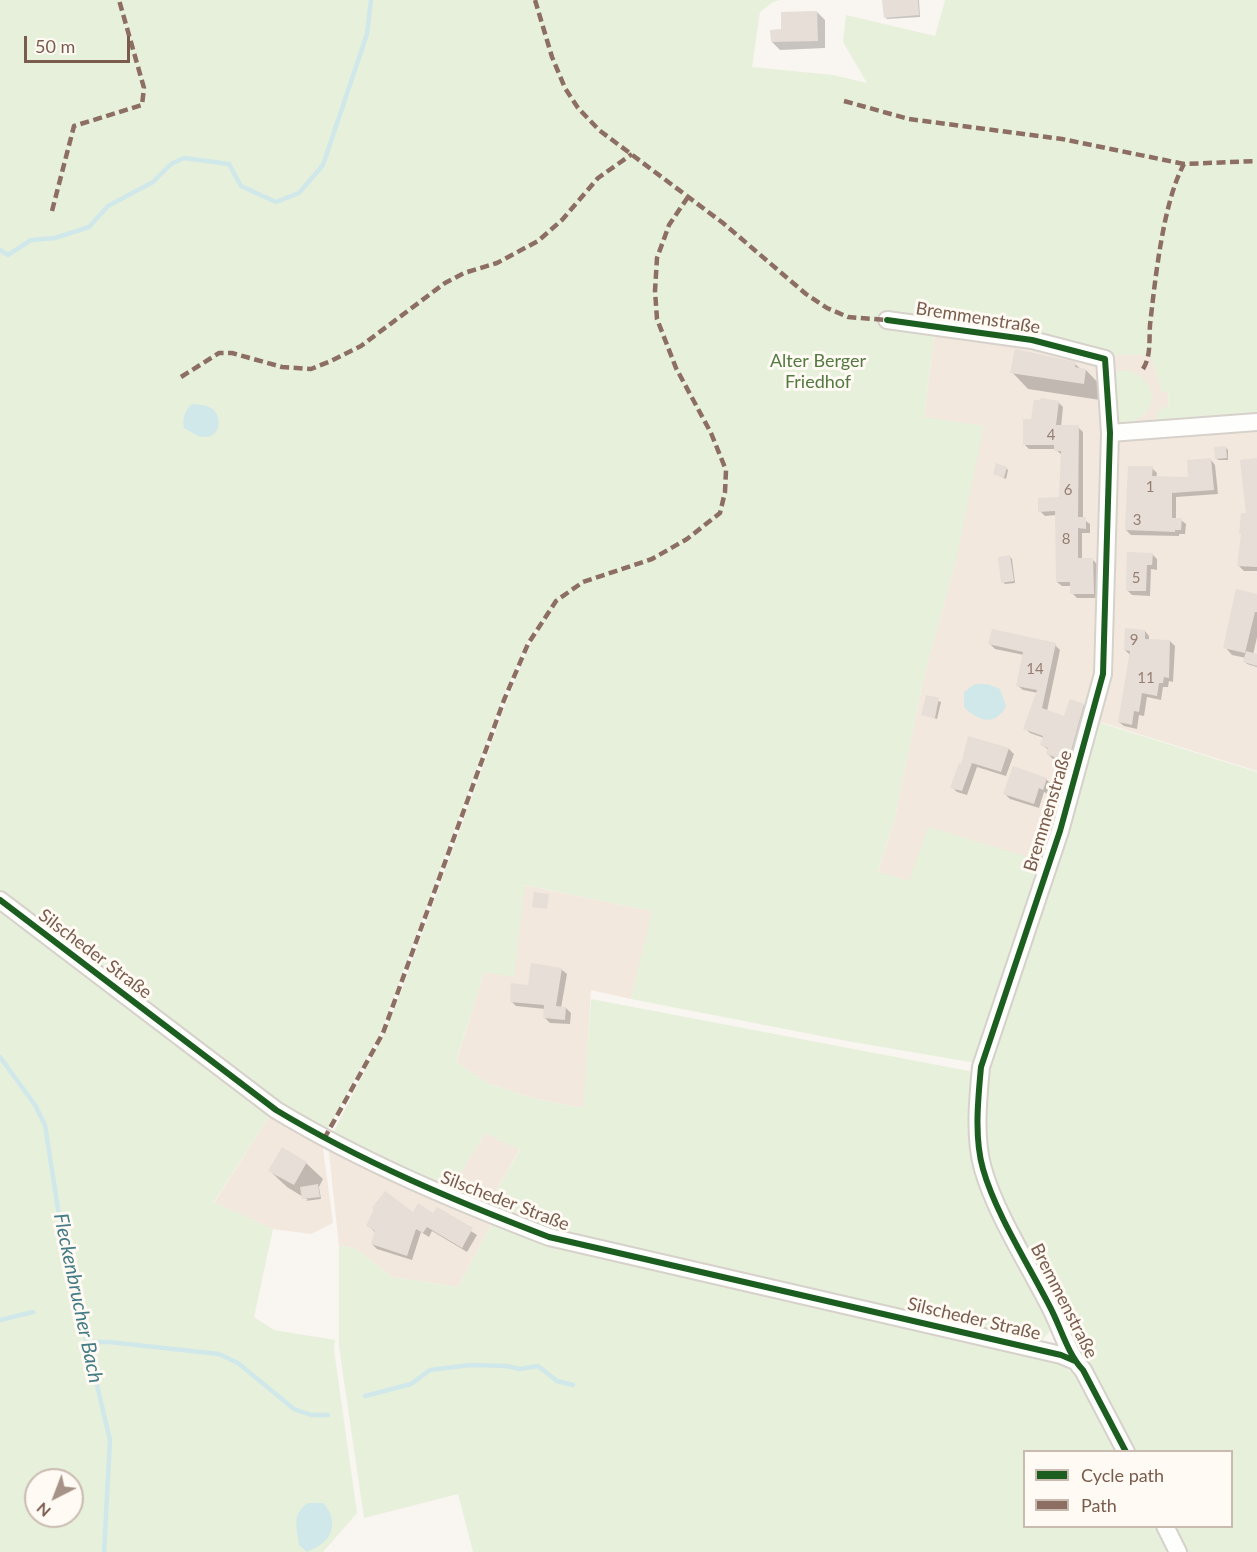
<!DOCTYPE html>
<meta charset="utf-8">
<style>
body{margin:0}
#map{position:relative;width:1257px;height:1552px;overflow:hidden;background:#f9f5f0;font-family:Lato,sans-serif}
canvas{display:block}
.legend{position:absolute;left:1023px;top:1450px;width:210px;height:78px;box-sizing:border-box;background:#fffaf3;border:2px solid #cabbb1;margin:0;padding:8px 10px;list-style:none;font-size:18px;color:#7a5c4d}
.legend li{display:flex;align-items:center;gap:12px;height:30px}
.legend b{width:30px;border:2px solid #cabbb1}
.north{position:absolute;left:24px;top:1468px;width:60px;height:60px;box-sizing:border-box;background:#fffaf3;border:2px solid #cabbb1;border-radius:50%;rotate:222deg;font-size:16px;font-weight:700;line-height:24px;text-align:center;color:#7a5c4d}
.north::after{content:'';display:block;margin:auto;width:21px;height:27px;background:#a69286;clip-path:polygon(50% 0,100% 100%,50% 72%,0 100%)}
.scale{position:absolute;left:24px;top:36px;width:106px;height:27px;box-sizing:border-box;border:3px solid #7a5c4d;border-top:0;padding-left:8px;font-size:18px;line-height:21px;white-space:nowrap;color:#7a5c4d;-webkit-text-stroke:4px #fffaf3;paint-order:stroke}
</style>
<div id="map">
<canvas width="1257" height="1552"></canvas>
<ul class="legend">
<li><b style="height:8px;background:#1b5e20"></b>Cycle path</li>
<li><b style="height:8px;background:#8d6e63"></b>Path</li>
</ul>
<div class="north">N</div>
<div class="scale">50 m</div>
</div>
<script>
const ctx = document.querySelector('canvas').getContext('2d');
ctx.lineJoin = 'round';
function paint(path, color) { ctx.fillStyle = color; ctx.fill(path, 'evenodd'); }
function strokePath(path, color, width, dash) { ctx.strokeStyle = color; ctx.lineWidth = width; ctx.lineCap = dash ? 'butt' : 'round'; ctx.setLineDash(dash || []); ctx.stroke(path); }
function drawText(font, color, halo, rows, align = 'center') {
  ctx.font = font + ' Lato,sans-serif'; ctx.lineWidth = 6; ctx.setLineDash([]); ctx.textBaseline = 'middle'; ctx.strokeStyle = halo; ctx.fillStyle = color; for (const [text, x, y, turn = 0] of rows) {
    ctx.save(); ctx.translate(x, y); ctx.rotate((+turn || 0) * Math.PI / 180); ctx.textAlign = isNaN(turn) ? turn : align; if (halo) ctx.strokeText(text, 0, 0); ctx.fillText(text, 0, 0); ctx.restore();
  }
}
paint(new Path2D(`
 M 935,327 L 1105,354 L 1151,354 L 1162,392 L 1168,392 L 1169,408 L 1160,408 L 1257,415 L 1257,771 L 1091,719 L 1045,862 L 909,882 L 878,873 L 895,817 L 925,672 L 956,560 L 924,417 Z
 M 524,885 L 653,911 L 631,999 L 591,990 L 584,1108 L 535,1099 L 489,1084 L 456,1063 L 484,972 L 514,976 Z
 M 272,1112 L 322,1141 L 333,1223 L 311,1234 L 273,1229 L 214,1203 Z
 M 485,1133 L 520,1149 L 487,1207 L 451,1189 Z
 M 328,1144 L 494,1220 L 458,1287 L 392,1277 L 355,1248 L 339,1246 Z`), '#f2e8de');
paint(new Path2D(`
 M 0,0 L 780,0 L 773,2 L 760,12 L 752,67 L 833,75 L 867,83 L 843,42 L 846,15 L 935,36 L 945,0 L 1257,0 L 1257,415 L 1154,424 L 1160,408 L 1169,407 L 1168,392 L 1162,392 L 1151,355 L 1105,355 L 935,327 L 924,417 L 984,426 L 956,560 L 925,672 L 895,817 L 878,872 L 909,881 L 928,827 L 1045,862 L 976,1063 L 847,1041 L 631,999 L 652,911 L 525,885 L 514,977 L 484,972 L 456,1062 L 489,1084 L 535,1099 L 583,1108 L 591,999 L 974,1072 L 972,1125 L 1047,1311 L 1050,1331 L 1040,1342 L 556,1232 L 487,1207 L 520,1150 L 485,1133 L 451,1189 L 332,1135 L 384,1033 L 402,989 L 506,703 L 530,644 L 542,624 L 540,623 L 527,643 L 502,700 L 381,1032 L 326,1132 C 211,1061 107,973 0,890 Z
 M 1124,370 C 1144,372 1161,393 1146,412 C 1142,417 1136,420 1130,423 L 1116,421 L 1112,377 L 1118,371 Z
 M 1098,722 L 1257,772 L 1257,1552 L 1185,1552 L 1172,1527 L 1232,1526 L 1232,1452 L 1132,1451 L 1019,1238 L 1000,1193 L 992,1178 L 985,1151 L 983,1120 L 986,1071 Z
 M 0,905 L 272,1112 L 214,1202 L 273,1229 L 254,1317 L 274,1330 L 335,1340 L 334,1350 L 357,1513 L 323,1552 L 0,1552 ZM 36,1480 L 72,1480 L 72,1516 L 36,1516 Z
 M 494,1220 L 1019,1350 L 1062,1365 L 1080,1378 L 1120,1451 L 1024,1452 L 1024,1526 L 1160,1527 L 1173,1552 L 473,1552 L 458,1494 L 364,1518 L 339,1347 L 339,1246 L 355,1248 L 392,1277 L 458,1287 Z`), '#e7f0db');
paint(new Path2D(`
 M 192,404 C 198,405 205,404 211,408 C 222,414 222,436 206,437 C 198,438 190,431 184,428 C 182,419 185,410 192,404 Z
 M 975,684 L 987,684 L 1000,689 L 1006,706 C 996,727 978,721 964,707 L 964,692 Z
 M 308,1503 L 323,1503 C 334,1513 336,1532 324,1542 C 320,1546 312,1549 307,1552 L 299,1545 C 297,1526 291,1515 308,1503 Z`), '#d0e8ea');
paint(new Path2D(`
 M 884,0 L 919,0 L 920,17 L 887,19 L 885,17 Z
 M 817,12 L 825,20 L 825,48 L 780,50 L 772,42 L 783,31 Z
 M 1075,364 L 1081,369 L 1086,370 L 1102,387 L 1100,400 L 1028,389 L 1012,372 Z
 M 1058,402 L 1063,407 L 1061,427 L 1078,427 L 1083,432 L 1083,519 L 1090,524 L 1090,533 L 1082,533 L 1082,559 L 1092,559 L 1097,564 L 1098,598 L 1077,598 L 1072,593 L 1072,586 L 1062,586 L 1057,582 L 1057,515 L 1045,516 L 1040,511 L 1060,499 L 1062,455 L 1055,449 L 1029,449 L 1024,444 L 1032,421 Z
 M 1226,448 L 1228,450 L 1228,460 L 1218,460 L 1216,458 Z
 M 1211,460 L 1215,465 L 1218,494 L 1176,497 L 1176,520 L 1181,520 L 1186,524 L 1185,534 L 1179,534 L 1179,536 L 1131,535 L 1126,530 L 1152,468 L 1157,473 L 1156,478 L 1190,478 Z
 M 1006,468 L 1008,470 L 1006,479 L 995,474 Z
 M 1257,516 L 1257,571 L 1244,571 L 1239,566 Z
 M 1152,554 L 1157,559 L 1157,570 L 1151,569 L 1150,596 L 1132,595 L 1127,590 Z
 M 1010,557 L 1012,559 L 1015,583 L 1005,584 L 1003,582 Z
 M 1257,595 L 1257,637 L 1253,655 L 1257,656 L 1257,667 L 1247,664 L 1245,662 L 1246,658 L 1232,655 L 1225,647 Z
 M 1145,631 L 1149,636 L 1149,640 L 1170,641 L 1175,646 L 1173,682 L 1169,681 L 1168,687 L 1163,687 L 1161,700 L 1147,697 L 1144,716 L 1139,715 L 1137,729 L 1124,726 L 1119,722 L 1130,655 L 1125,650 Z
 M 990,644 L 1055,645 L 1060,650 L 1047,711 L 1065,718 L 1083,705 L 1088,710 L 1073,766 L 1053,759 L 1048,754 L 1049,750 L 1042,745 L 1044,738 L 1030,733 L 1025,728 L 1038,693 L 1023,690 L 1017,685 L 1024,655 L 995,649 Z
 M 927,697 L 941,702 L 937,719 L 923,714 Z
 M 1009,749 L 1014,754 L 1006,776 L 977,767 L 967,795 L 957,792 L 952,787 L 960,765 Z
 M 1046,779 L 1051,784 L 1048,794 L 1044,792 L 1039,808 L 1010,799 L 1005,794 Z
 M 561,969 L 567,974 L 561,1008 L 566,1008 L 571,1013 L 570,1024 L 550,1023 L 545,1018 L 545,1009 L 516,1006 L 511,1001 Z
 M 306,1163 L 323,1179 L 319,1187 L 321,1199 L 305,1201 L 308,1200 L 287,1187 L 270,1171 Z
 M 437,1209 L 477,1235 L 467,1252 L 432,1231 L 429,1237 L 421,1232 L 412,1260 L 377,1249 L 372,1244 L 376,1233 L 367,1225 L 413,1214 L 434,1215 Z`), '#0003');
strokePath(new Path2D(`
 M 0,250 L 8,255 L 31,240 L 55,238 L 89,227 L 108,206 L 153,182 L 171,164 L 184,158 L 229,164 L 241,186 L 276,202 L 299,193 L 323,165 L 367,34 L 371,0
 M 0,1057 L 35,1105 L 45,1125 L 63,1241 L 110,1440 L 104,1552
 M 0,1320 L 33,1312
 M 87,1344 L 93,1342 L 109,1342 L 219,1354 L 238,1363 L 294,1409 L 311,1415 L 328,1415
 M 365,1396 L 411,1384 L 430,1370 L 470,1365 L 506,1366 L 520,1369 L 538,1366 L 557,1381 L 573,1385`), '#d0e8ea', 4.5);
paint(new Path2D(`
 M 882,0 L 918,0 L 919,15 L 884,18 Z
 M 817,11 L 818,41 L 771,42 L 770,30 L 781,29 L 781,12 Z
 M 1015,349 L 1076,362 L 1075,367 L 1086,369 L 1084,384 L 1010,373 Z
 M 1041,398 L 1059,401 L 1056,425 L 1079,425 L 1078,517 L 1086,517 L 1086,529 L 1078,528 L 1078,558 L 1093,558 L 1094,594 L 1070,594 L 1070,582 L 1056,582 L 1055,511 L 1038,512 L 1038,498 L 1059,497 L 1061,451 L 1054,451 L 1054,445 L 1023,445 L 1023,419 L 1031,419 L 1034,400 L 1040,400 Z
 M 1226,446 L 1227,458 L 1215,459 L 1214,447 Z
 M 1211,458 L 1214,490 L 1172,493 L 1172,518 L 1182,518 L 1181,530 L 1175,530 L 1175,532 L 1125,530 L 1128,466 L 1153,466 L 1152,476 L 1188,477 L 1187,460 Z
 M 1257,458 L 1257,567 L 1237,566 L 1241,534 L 1239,534 L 1241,513 L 1246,513 L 1240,460 Z
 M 996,463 L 1007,467 L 1004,478 L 993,474 Z
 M 1127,552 L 1153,553 L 1152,565 L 1147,565 L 1146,591 L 1126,591 Z
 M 1010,555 L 1014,581 L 1001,583 L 998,557 Z
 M 1236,589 L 1257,594 L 1257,612 L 1255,612 L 1245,653 L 1223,648 Z
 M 1125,628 L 1145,630 L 1145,639 L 1170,640 L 1169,678 L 1164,677 L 1163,683 L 1159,683 L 1157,696 L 1142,693 L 1139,712 L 1134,711 L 1132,725 L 1118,722 L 1130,651 L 1124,650 Z
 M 992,629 L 1056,643 L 1042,708 L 1064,716 L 1070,699 L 1084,704 L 1068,762 L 1046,754 L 1048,748 L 1040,745 L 1043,736 L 1023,729 L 1037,690 L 1016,686 L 1023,652 L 988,644 Z
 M 1246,651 L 1257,654 L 1257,666 L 1243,662 Z
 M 926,695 L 939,698 L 935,718 L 921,715 Z
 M 968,736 L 1009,748 L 1001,772 L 972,763 L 962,791 L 950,788 L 959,763 L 961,764 Z
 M 1013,766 L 1047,778 L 1043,790 L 1039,788 L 1034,804 L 1003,794 Z
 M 534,892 L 549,894 L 547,909 L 532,907 Z
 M 531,963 L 562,968 L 556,1006 L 566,1007 L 565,1020 L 543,1018 L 544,1005 L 510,1002 L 511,983 L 528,985 Z
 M 282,1147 L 307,1162 L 294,1185 L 268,1171 Z
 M 318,1184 L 320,1197 L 302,1199 L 300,1187 Z
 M 385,1191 L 413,1212 L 418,1203 L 433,1213 L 437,1207 L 473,1228 L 462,1248 L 427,1227 L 423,1233 L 416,1229 L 407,1256 L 371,1244 L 375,1231 L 366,1226 L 374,1209 L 372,1208 Z`), '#e6ded7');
const minor = new Path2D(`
 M 887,320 L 1032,340 L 1105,359 L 1110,433 L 1103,674 L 1060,831 L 981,1067 C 978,1099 974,1138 983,1169 C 995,1212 1028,1264 1049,1305 C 1061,1327 1067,1353 1083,1370 L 1126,1452
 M 1110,433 L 1257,422
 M 0,900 L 276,1110 C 362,1162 455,1201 549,1237 L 1061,1355 L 1075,1361
 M 1165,1526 L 1178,1552`);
strokePath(minor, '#d7d1cb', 20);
strokePath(minor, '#fefefd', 16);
strokePath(new Path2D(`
 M 535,0 L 552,57 L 565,88 L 578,108 L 599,130 L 723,223 L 806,294 L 827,308 L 848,317 L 887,320
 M 844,101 L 909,119 L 1062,139 L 1184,164
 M 52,211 L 74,126 L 142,105 L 144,88 L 119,0
 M 1143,369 C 1151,356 1149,341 1150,325 C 1155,281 1163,202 1184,164 L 1257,161
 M 181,377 L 219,353 L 232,353 L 282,367 L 311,369 L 331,361 L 361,346 L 445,283 L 464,273 L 497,263 L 538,241 L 562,220 L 598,178 L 632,154
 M 324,1139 L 383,1033 L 504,700 L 528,644 L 556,601 L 583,582 L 652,559 L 687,539 L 720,513 L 725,492 L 726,470 L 711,433 L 676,368 L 657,319 L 655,291 L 657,258 L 669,225 L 688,197`), '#8d6e63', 4.5, [9, 4.5]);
strokePath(new Path2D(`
 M 887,320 L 1032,340 L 1105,359 L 1110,433 L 1103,674 L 1060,831 L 981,1067 C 978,1099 974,1138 983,1169 C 995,1212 1028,1264 1049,1305 C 1061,1327 1067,1353 1083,1370 L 1126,1452
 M 0,900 L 276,1110 C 362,1162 455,1201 549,1237 L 1061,1355 L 1075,1361`), '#1b5e20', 6);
drawText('15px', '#977e72', null, [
 ["4",1051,435],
 ["1",1150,487],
 ["6",1068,490],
 ["3",1137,520],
 ["8",1066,539],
 ["5",1136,578],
 ["9",1134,640],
 ["14",1035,669],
 ["11",1146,678]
]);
drawText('18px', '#7a5c4d', '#fffaf3', [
 ["Bremmenstraße",978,318,9],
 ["Bremmenstraße",1048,811,-73],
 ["Silscheder Straße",95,954,37],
 ["Silscheder Straße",505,1201,21],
 ["Bremmenstraße",1064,1301,63],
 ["Silscheder Straße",974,1319,13]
]);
drawText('18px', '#537a41', '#fffaf3', [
 ["Alter Berger",818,361],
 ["Friedhof",818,382]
]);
drawText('italic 20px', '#437c86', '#fffaf3', [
 ["Fleckenbrucher Bach",78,1298,78]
]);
</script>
